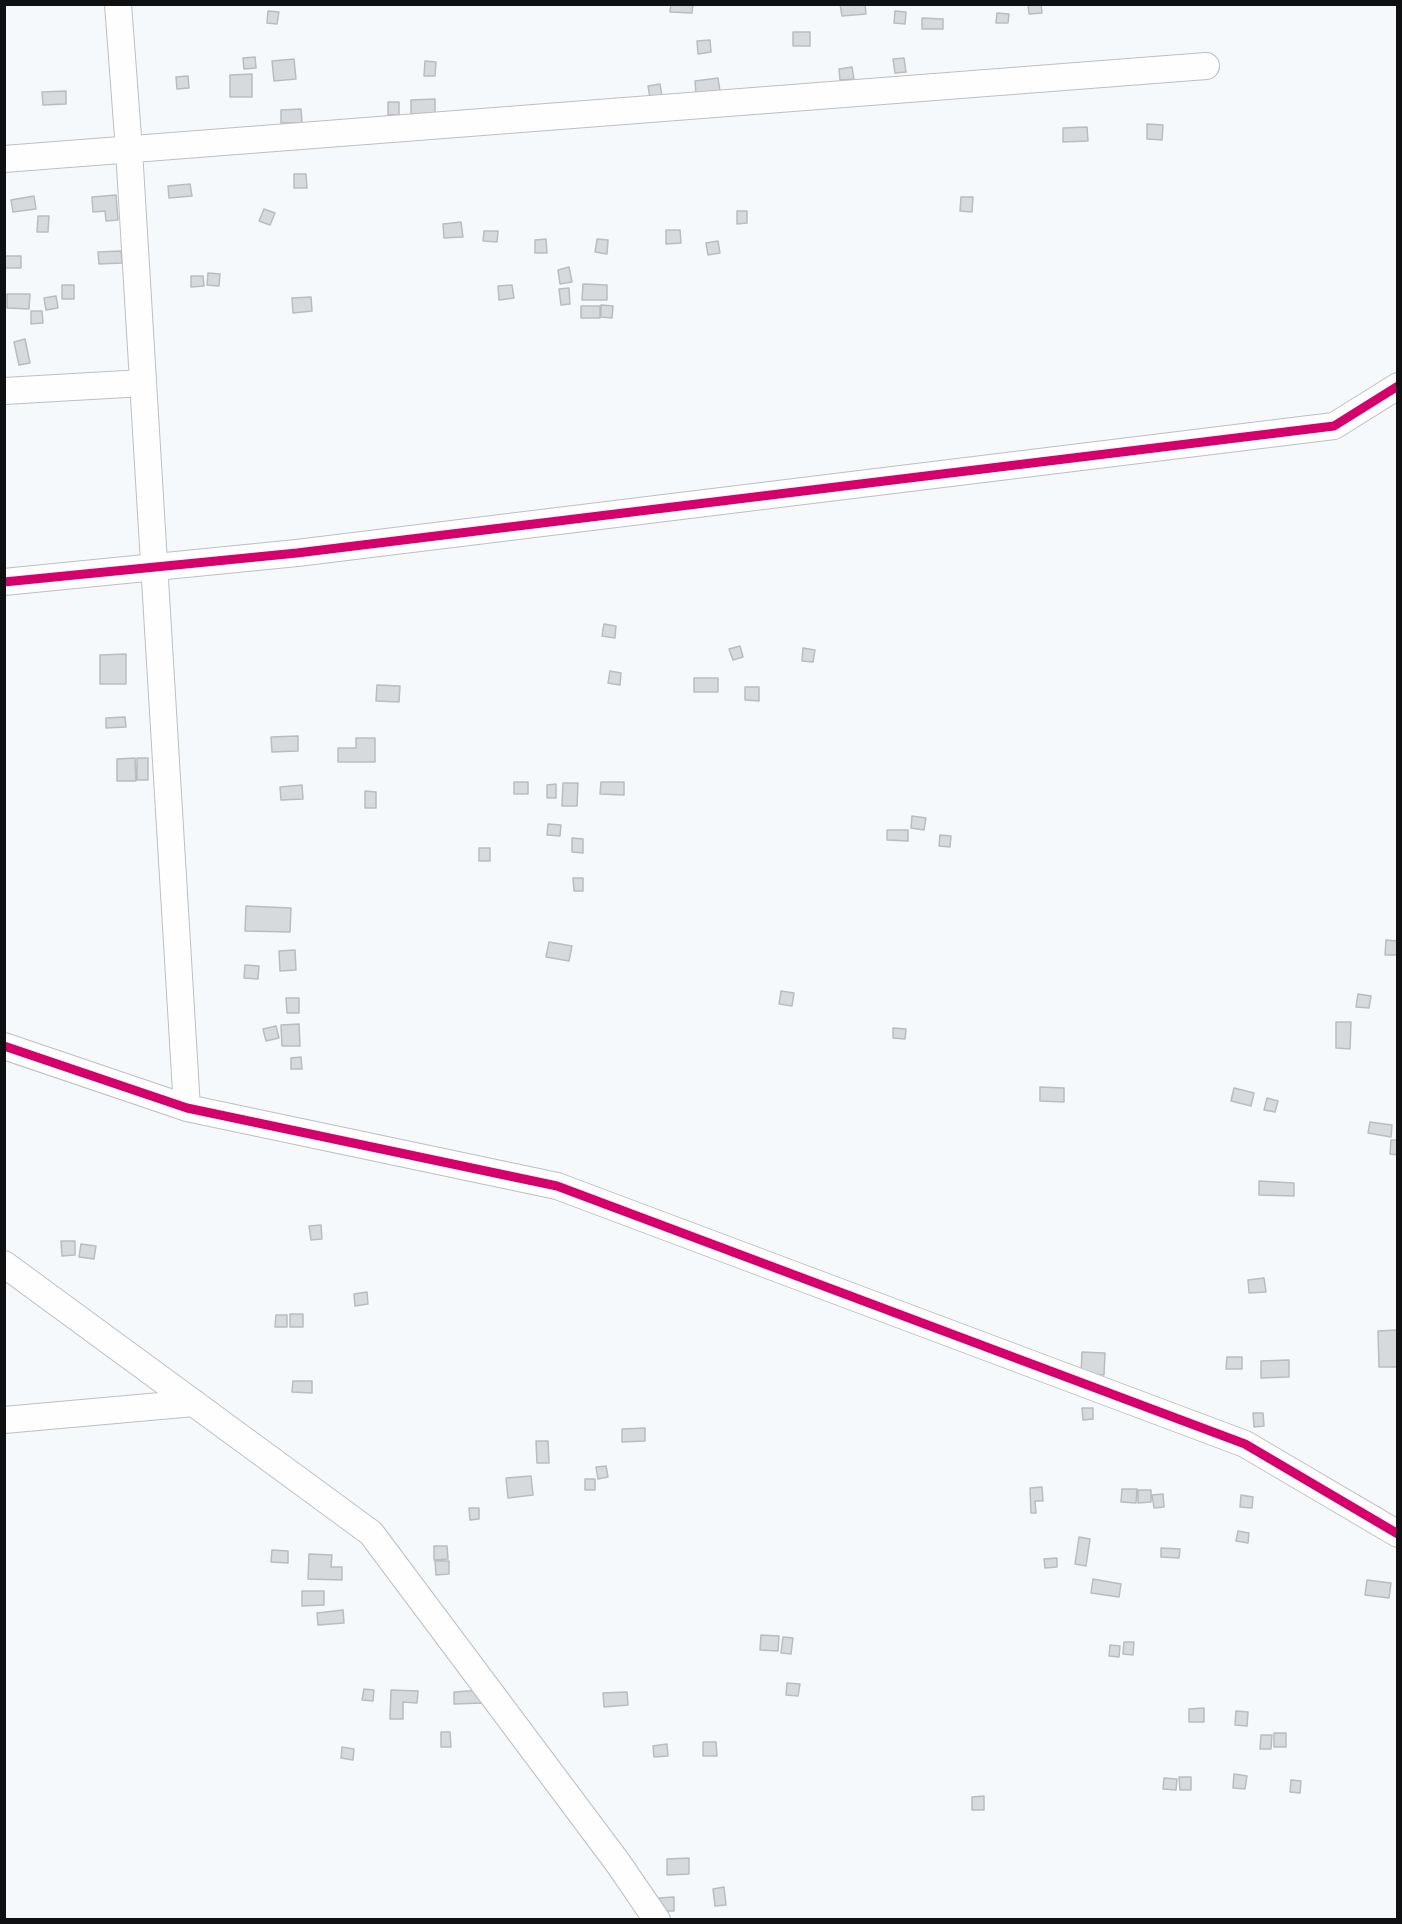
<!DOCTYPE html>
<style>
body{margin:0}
#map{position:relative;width:1402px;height:1924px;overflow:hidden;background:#f6f9fc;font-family:Cabin,sans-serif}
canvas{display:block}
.frame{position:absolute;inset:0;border:6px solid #0e1012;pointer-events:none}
</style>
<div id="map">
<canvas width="1402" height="1924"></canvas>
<div class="frame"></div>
</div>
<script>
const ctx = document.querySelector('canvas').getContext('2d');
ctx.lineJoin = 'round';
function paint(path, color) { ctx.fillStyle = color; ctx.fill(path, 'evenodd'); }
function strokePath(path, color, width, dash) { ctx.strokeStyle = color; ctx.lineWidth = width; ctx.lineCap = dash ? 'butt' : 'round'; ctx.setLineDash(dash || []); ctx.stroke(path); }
const building = new Path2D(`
 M 671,4 L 693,4 L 692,13 L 670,12 Z
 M 840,4 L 865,4 L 866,14 L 842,16 Z
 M 1028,4 L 1041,4 L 1042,13 L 1029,14 Z
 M 268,11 L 279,12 L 277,24 L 267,23 Z
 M 895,11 L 906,12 L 905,24 L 894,23 Z
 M 997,13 L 1009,14 L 1008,23 L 996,23 Z
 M 922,18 L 943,19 L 943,29 L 922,29 Z
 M 793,32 L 810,32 L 810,46 L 793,46 Z
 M 710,40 L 711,52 L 698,54 L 697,41 Z
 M 255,57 L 256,68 L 244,69 L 243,58 Z
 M 904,58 L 906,72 L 895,73 L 893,59 Z
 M 294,59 L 296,79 L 274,81 L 272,61 Z
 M 425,61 L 436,62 L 435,76 L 424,76 Z
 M 852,67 L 854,79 L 840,80 L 839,69 Z
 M 252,74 L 252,97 L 230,97 L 230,75 Z
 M 188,76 L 189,88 L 177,89 L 176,77 Z
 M 718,78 L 720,91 L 696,95 L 695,81 Z
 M 660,84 L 662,96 L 650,98 L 648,86 Z
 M 66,91 L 66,104 L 43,105 L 42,92 Z
 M 435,99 L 435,113 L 411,114 L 411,100 Z
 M 388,102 L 399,102 L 399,115 L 388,115 Z
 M 301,109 L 302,123 L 281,123 L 281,110 Z
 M 1147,124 L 1163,125 L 1162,140 L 1147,139 Z
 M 1087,127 L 1088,141 L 1063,142 L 1063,128 Z
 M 294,174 L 306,174 L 307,188 L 294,188 Z
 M 190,184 L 192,196 L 169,198 L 168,186 Z
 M 116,195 L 118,220 L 106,221 L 105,211 L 93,212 L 92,197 Z
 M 34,196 L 36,209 L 13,212 L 11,200 Z
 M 961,197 L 973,197 L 972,212 L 960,211 Z
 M 264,209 L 275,213 L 270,225 L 259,221 Z
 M 737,211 L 747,211 L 747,223 L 737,224 Z
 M 38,216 L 49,216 L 48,232 L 37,232 Z
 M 461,222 L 463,237 L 444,238 L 443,224 Z
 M 666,230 L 680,230 L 681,243 L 666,244 Z
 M 484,231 L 498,231 L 497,242 L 483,241 Z
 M 546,239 L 547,253 L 535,253 L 535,240 Z
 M 597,239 L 608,240 L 607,254 L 595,252 Z
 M 718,241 L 720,253 L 708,255 L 706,243 Z
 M 121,251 L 122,263 L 99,264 L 98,252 Z
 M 4,256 L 21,256 L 21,268 L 4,268 Z
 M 569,267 L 572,282 L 560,284 L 558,270 Z
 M 208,273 L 220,274 L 219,286 L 207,285 Z
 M 191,276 L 203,276 L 204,286 L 191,287 Z
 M 583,284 L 607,285 L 607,300 L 582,300 Z
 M 62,285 L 74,285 L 74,299 L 62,299 Z
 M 512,285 L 514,298 L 499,300 L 498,286 Z
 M 569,288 L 570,304 L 561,305 L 559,289 Z
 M 7,294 L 30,294 L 29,309 L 7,308 Z
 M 56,296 L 58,308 L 46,310 L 44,298 Z
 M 311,297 L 312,311 L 293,313 L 292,298 Z
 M 601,305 L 613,306 L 612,318 L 601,317 Z
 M 581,306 L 600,306 L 600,318 L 581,318 Z
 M 31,311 L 42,311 L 43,323 L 31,324 Z
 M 25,339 L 30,363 L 19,365 L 14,342 Z
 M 604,624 L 616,626 L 615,638 L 602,636 Z
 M 740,646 L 743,657 L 733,660 L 729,649 Z
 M 803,648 L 815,650 L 813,662 L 802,661 Z
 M 126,654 L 126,684 L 100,684 L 100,655 Z
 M 610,671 L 621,673 L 620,685 L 608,683 Z
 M 694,678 L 718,678 L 718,692 L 694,692 Z
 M 377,685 L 400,686 L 399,702 L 376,701 Z
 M 745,687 L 759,687 L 759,701 L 745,700 Z
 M 125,717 L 126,727 L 106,728 L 106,718 Z
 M 298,736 L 298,751 L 272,752 L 271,737 Z
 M 356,738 L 375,738 L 375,762 L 338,762 L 338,748 L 356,748 Z
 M 135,758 L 136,781 L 117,781 L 117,759 Z
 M 137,758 L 148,758 L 148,780 L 137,780 Z
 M 514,782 L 528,782 L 528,794 L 514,794 Z
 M 601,782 L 624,782 L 624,795 L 600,794 Z
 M 563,783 L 578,783 L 577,806 L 562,806 Z
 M 556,784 L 556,798 L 547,798 L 547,785 Z
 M 302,785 L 303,799 L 281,800 L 280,787 Z
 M 365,791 L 376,792 L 376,808 L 365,808 Z
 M 912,816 L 926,818 L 924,830 L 911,828 Z
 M 548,824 L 561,825 L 560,836 L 547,835 Z
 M 887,830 L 908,830 L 908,841 L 887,840 Z
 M 940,835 L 951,836 L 950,847 L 939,846 Z
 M 572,838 L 583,839 L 583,853 L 572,852 Z
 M 479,848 L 490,848 L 490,861 L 479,861 Z
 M 573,878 L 583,878 L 583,891 L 574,891 Z
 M 246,906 L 291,908 L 290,932 L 245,931 Z
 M 1386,940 L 1398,941 L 1398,955 L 1385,955 Z
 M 549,942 L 572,946 L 569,961 L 546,957 Z
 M 295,950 L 296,970 L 280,971 L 279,951 Z
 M 245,965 L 259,966 L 258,979 L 244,978 Z
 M 781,991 L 794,993 L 792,1006 L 779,1004 Z
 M 1358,994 L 1371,996 L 1369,1008 L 1356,1007 Z
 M 286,998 L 299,998 L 299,1013 L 287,1013 Z
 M 1336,1022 L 1351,1022 L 1350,1049 L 1336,1048 Z
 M 299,1024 L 300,1046 L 282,1046 L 281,1025 Z
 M 276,1026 L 279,1038 L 266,1041 L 263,1029 Z
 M 893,1028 L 906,1029 L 905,1039 L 893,1038 Z
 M 301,1057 L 302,1069 L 291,1069 L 291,1058 Z
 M 1040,1087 L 1064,1088 L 1064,1102 L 1040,1101 Z
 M 1234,1088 L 1254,1093 L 1251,1106 L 1231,1101 Z
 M 1267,1098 L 1278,1101 L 1275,1112 L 1264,1110 Z
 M 1370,1122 L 1392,1125 L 1391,1137 L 1368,1133 Z
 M 1391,1140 L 1398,1140 L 1398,1155 L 1390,1154 Z
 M 1259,1181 L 1294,1183 L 1294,1196 L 1259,1195 Z
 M 321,1225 L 322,1239 L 311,1240 L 309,1226 Z
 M 61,1241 L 75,1241 L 75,1255 L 62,1256 Z
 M 81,1244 L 96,1246 L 94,1259 L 79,1257 Z
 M 1264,1278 L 1266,1292 L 1249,1293 L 1248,1280 Z
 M 367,1292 L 368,1304 L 355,1306 L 354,1294 Z
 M 290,1314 L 303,1314 L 303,1327 L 290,1327 Z
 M 276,1315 L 287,1315 L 287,1327 L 275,1327 Z
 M 1398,1330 L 1398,1367 L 1379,1367 L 1378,1331 Z
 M 1082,1352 L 1105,1353 L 1104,1375 L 1081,1375 Z
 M 1227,1357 L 1242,1357 L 1242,1369 L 1226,1369 Z
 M 1289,1360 L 1289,1377 L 1261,1378 L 1261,1361 Z
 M 293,1381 L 312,1381 L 312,1393 L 292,1392 Z
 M 1082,1408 L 1093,1408 L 1093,1419 L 1083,1420 Z
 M 1253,1413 L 1263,1413 L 1264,1426 L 1254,1427 Z
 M 645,1428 L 645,1441 L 622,1442 L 622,1429 Z
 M 536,1441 L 548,1441 L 549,1463 L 537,1463 Z
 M 606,1466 L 608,1477 L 598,1479 L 596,1467 Z
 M 531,1476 L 533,1495 L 508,1498 L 506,1478 Z
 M 585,1479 L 595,1479 L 595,1490 L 585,1490 Z
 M 1042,1487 L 1043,1501 L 1035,1501 L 1036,1513 L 1031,1513 L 1030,1488 Z
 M 1122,1489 L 1137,1489 L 1136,1503 L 1121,1502 Z
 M 1138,1490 L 1151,1490 L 1151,1502 L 1138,1503 Z
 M 1163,1494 L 1164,1507 L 1154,1508 L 1152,1495 Z
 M 1241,1495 L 1253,1497 L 1252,1508 L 1240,1507 Z
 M 469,1508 L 479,1508 L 479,1519 L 470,1520 Z
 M 1238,1531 L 1249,1533 L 1248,1543 L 1236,1541 Z
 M 1079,1537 L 1090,1539 L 1086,1566 L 1075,1564 Z
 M 434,1546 L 447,1546 L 448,1559 L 434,1560 Z
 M 1161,1548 L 1180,1549 L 1179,1558 L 1161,1557 Z
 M 272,1550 L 288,1551 L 288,1563 L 271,1562 Z
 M 309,1554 L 332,1555 L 331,1567 L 342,1567 L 342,1580 L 308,1579 Z
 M 1057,1558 L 1057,1567 L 1045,1568 L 1044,1559 Z
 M 435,1561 L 449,1561 L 449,1574 L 436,1575 Z
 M 1093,1579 L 1121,1584 L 1119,1597 L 1091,1593 Z
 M 1367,1580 L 1391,1583 L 1389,1598 L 1365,1595 Z
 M 302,1591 L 324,1591 L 324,1605 L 302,1606 Z
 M 343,1610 L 344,1623 L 318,1625 L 317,1613 Z
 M 761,1635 L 779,1636 L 778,1651 L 760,1650 Z
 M 783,1637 L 793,1638 L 791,1654 L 781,1653 Z
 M 1124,1642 L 1134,1642 L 1133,1655 L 1123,1654 Z
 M 1110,1645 L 1120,1646 L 1119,1657 L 1109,1656 Z
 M 787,1683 L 800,1684 L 798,1696 L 786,1695 Z
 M 364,1689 L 374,1690 L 373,1701 L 362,1700 Z
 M 391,1690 L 418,1691 L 417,1703 L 403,1702 L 403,1719 L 390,1719 Z
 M 483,1690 L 483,1703 L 454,1704 L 454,1692 Z
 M 627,1692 L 628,1705 L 604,1707 L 603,1693 Z
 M 1204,1708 L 1204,1722 L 1189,1722 L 1189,1709 Z
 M 1236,1711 L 1248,1712 L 1247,1726 L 1235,1725 Z
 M 441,1732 L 450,1732 L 451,1747 L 441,1747 Z
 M 1274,1733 L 1286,1733 L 1286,1747 L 1274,1747 Z
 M 1261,1735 L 1272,1735 L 1271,1749 L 1260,1749 Z
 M 703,1742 L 716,1742 L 717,1756 L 703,1756 Z
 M 667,1744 L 668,1756 L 654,1757 L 653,1746 Z
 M 342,1747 L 354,1749 L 353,1760 L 341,1758 Z
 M 1234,1774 L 1247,1776 L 1245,1789 L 1233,1788 Z
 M 1179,1777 L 1191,1777 L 1191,1790 L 1180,1790 Z
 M 1164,1778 L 1177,1779 L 1176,1790 L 1163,1789 Z
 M 1291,1780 L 1301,1781 L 1300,1793 L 1290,1792 Z
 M 984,1796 L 984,1810 L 972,1810 L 972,1797 Z
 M 689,1858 L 689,1874 L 667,1875 L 667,1859 Z
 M 724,1887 L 726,1905 L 715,1906 L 713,1889 Z
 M 674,1897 L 674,1911 L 659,1911 L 659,1898 Z`);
paint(building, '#d7dadc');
strokePath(building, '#babcbe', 1.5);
const minor = new Path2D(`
 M 118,4 L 129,150 L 187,1108
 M 4,159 L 1206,66
 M 4,391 L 143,383
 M 4,582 L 297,553 L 1334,426 L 1398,386
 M 4,1046 L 187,1108 L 557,1186 L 1245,1444 L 1398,1534
 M 4,1264 L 371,1533 L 618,1863 L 657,1920
 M 4,1420 L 194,1403`);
strokePath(minor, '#bdbfc2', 28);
strokePath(minor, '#fefeff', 26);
strokePath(new Path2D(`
 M 4,582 L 297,553 L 1334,426 L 1398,386
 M 4,1046 L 187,1108 L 557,1186 L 1245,1444 L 1398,1534`), '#d6006c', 9);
</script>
